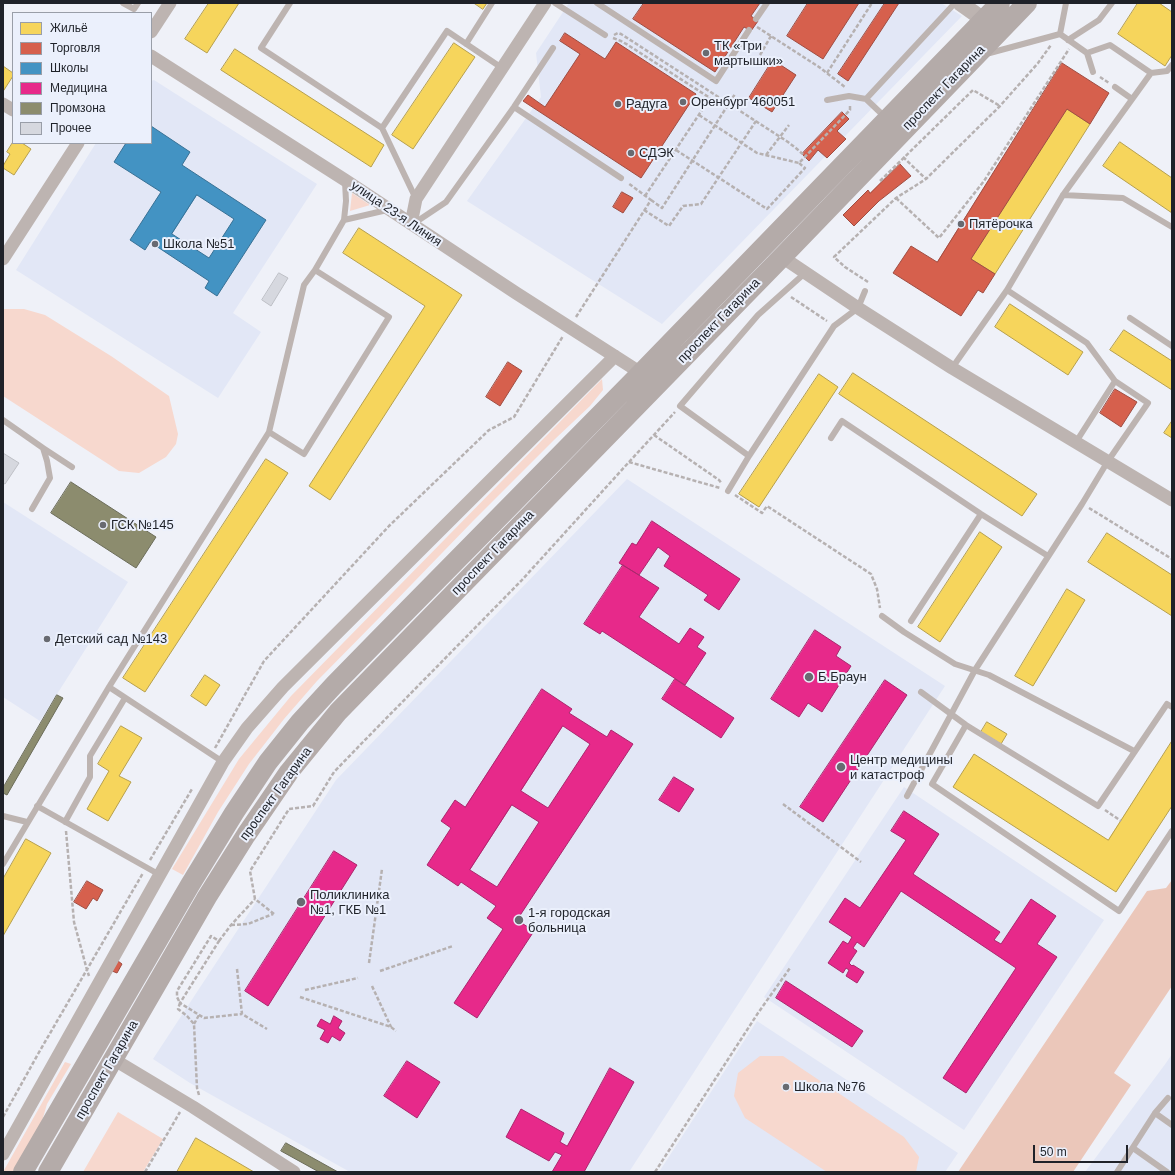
<!DOCTYPE html>
<meta charset="utf-8">
<style>
body{margin:0}
#map{position:relative;width:1175px;height:1175px;overflow:hidden;background:#eff1f8;font-family:Helvetica,sans-serif}
canvas{display:block}
.frame{position:absolute;inset:0;border:4px solid #1f2229;pointer-events:none}
.legend{position:absolute;left:12px;top:12px;width:140px;height:132px;box-sizing:border-box;background:#ebf0fc;border:1px solid #999ea8;margin:0;padding:5px 7px;list-style:none;font-size:12px;color:#1f2229}
.legend li{display:flex;align-items:center;gap:8px;height:20px}
.legend b{width:20px;border:1px solid #999ea8}
.scale{position:absolute;left:1033px;top:1145px;width:95px;height:18px;box-sizing:border-box;border:2px solid #1f2229;border-top:0;padding-left:5px;font-size:12px;line-height:14px;white-space:nowrap;color:#1f2229;-webkit-text-stroke:3px #ebf0fc;paint-order:stroke}
</style>
<div id="map">
<canvas width="1175" height="1175"></canvas>
<div class="frame"></div>
<ul class="legend">
<li><b style="height:11px;background:#f6d55c"></b>Жильё</li>
<li><b style="height:11px;background:#d6604d"></b>Торговля</li>
<li><b style="height:11px;background:#4393c3"></b>Школы</li>
<li><b style="height:11px;background:#e7298a"></b>Медицина</li>
<li><b style="height:11px;background:#8c8c6e"></b>Промзона</li>
<li><b style="height:11px;background:#d6d8df"></b>Прочее</li>
</ul>
<div class="scale">50 m</div>
</div>
<script>
const ctx = document.querySelector('canvas').getContext('2d');
ctx.lineJoin = 'round';
function paint(path, color) { ctx.fillStyle = color; ctx.fill(path, 'evenodd'); }
function strokePath(path, color, width, dash) { ctx.strokeStyle = color; ctx.lineWidth = width; ctx.lineCap = dash ? 'butt' : 'round'; ctx.setLineDash(dash || []); ctx.stroke(path); }
function drawText(font, color, halo, rows, align = 'center') {
  ctx.font = font + ' Helvetica,sans-serif'; ctx.lineWidth = 4; ctx.setLineDash([]); ctx.textBaseline = 'middle'; ctx.strokeStyle = halo; ctx.fillStyle = color; for (const [text, x, y, turn = 0] of rows) {
    ctx.save(); ctx.translate(x, y); ctx.rotate((+turn || 0) * Math.PI / 180); ctx.textAlign = isNaN(turn) ? turn : align; if (halo) ctx.strokeText(text, 0, 0); ctx.fillText(text, 0, 0); ctx.restore();
  }
}
paint(new Path2D(`
 M 569,3 L 941,3 L 962,16 L 662,324 L 467,201 L 541,97 L 536,53 Z
 M 154,80 L 317,184 L 233,313 L 261,332 L 218,398 L 16,270 L 96,143 L 151,143 L 151,81 Z
 M 627,479 L 945,686 L 629,1172 L 350,1172 L 190,1083 L 153,1059 L 336,780 Z
 M 3,502 L 128,582 L 40,721 L 3,697 Z
 M 904,787 L 1104,920 L 964,1130 L 764,997 Z
 M 757,1021 L 958,1153 L 945,1172 L 659,1172 Z
 M 1172,1054 L 1172,1172 L 1085,1172 L 1166,1063 Z`), '#e2e7f6');
paint(new Path2D(`
 M 352,193 L 370,205 L 350,211 Z
 M 3,309 L 24,309 L 45,315 L 111,356 L 169,396 L 178,434 L 176,444 L 166,457 L 139,473 L 119,471 L 3,396 Z
 M 602,379 L 603,390 L 590,406 L 555,439 L 473,521 L 382,615 L 317,681 L 284,719 L 249,764 L 218,812 L 183,875 L 172,869 L 239,759 L 291,696 Z
 M 760,1056 L 783,1056 L 904,1137 L 919,1157 L 916,1172 L 827,1172 L 745,1118 L 734,1096 L 738,1073 Z
 M 65,1062 L 71,1064 L 47,1104 L 40,1128 L 14,1172 L 3,1172 Z
 M 118,1112 L 163,1139 L 143,1172 L 83,1172 Z`), '#f7d8ce');
paint(new Path2D(`
 M 1172,880 L 1172,986 L 1114,1073 L 1131,1085 L 1073,1172 L 958,1172 L 1147,891 L 1166,888 Z`), '#ebc7ba');
const homes = new Path2D(`
 M 209,3 L 239,3 L 207,53 L 185,39 Z
 M 474,3 L 487,3 L 483,9 Z
 M 1138,3 L 1159,3 L 1172,12 L 1172,55 L 1165,66 L 1118,34 Z
 M 454,43 L 475,57 L 413,149 L 392,135 Z
 M 235,49 L 384,145 L 371,167 L 221,70 Z
 M 3,66 L 13,73 L 13,76 L 4,90 Z
 M 1067,109 L 1090,124 L 995,274 L 971,259 Z
 M 13,142 L 13,143 L 22,143 L 31,149 L 14,175 L 3,168 L 3,166 L 10,154 L 7,152 Z
 M 1120,142 L 1172,178 L 1172,213 L 1103,166 Z
 M 359,228 L 462,295 L 330,500 L 309,486 L 425,306 L 343,253 Z
 M 1010,304 L 1083,352 L 1068,375 L 995,327 Z
 M 1124,330 L 1172,361 L 1172,390 L 1110,350 Z
 M 853,373 L 1037,494 L 1022,516 L 839,394 Z
 M 819,374 L 838,387 L 759,507 L 739,494 Z
 M 1172,421 L 1172,438 L 1164,433 Z
 M 266,459 L 288,473 L 145,692 L 123,678 Z
 M 980,532 L 1002,547 L 940,642 L 918,627 Z
 M 1107,533 L 1172,575 L 1172,616 L 1088,562 Z
 M 1067,589 L 1085,600 L 1033,686 L 1015,676 Z
 M 205,675 L 220,685 L 206,706 L 191,696 Z
 M 987,722 L 1007,734 L 1001,744 L 981,732 Z
 M 121,726 L 142,738 L 119,776 L 131,782 L 108,821 L 87,809 L 109,771 L 98,764 Z
 M 1172,741 L 1172,806 L 1116,892 L 953,787 L 974,754 L 1108,840 Z
 M 26,839 L 51,853 L 3,936 L 3,879 Z
 M 196,1138 L 254,1172 L 177,1172 Z`);
paint(homes, '#f6d55c');
strokePath(homes, '#b69f4d', 1);
const shops = new Path2D(`
 M 644,3 L 760,3 L 751,16 L 758,21 L 751,31 L 744,27 L 715,72 L 633,19 Z
 M 808,3 L 859,3 L 823,59 L 787,36 Z
 M 885,3 L 899,3 L 848,81 L 838,74 Z
 M 565,33 L 605,59 L 616,42 L 696,94 L 641,178 L 523,101 L 528,95 L 545,107 L 580,54 L 560,41 Z
 M 773,60 L 796,75 L 772,112 L 749,98 Z
 M 1062,63 L 1109,93 L 1090,124 L 1067,109 L 971,259 L 995,274 L 983,293 L 978,290 L 961,316 L 893,273 L 911,246 L 937,262 Z
 M 842,112 L 849,119 L 837,131 L 846,139 L 827,158 L 818,150 L 809,161 L 802,154 Z
 M 900,164 L 911,176 L 879,201 L 854,226 L 843,215 L 868,190 L 870,193 Z
 M 622,192 L 633,198 L 623,213 L 613,207 Z
 M 508,362 L 522,371 L 500,406 L 486,397 Z
 M 1115,389 L 1137,402 L 1121,427 L 1100,413 Z
 M 87,881 L 103,890 L 97,901 L 93,898 L 86,909 L 74,902 Z
 M 118,961 L 122,964 L 117,973 L 112,971 Z`);
paint(shops, '#d6604d');
strokePath(shops, '#9f4d42', 1);
const schools = new Path2D(`
 M 151,126 L 190,152 L 182,165 L 266,220 L 217,296 L 205,288 L 209,281 L 150,242 L 145,250 L 130,240 L 161,192 L 114,162 L 126,143 L 151,143 ZM 197,195 L 234,219 L 209,258 L 172,234 Z`);
paint(schools, '#4393c3');
strokePath(schools, '#387195', 1);
const health = new Path2D(`
 M 652,521 L 740,579 L 719,610 L 704,600 L 708,595 L 664,566 L 670,556 L 658,547 L 639,575 L 619,563 L 632,543 L 636,545 Z
 M 623,565 L 659,588 L 639,617 L 679,644 L 690,628 L 704,637 L 697,647 L 706,653 L 685,685 L 602,631 L 600,634 L 584,624 Z
 M 815,630 L 841,647 L 836,656 L 851,666 L 822,712 L 808,703 L 799,717 L 771,699 Z
 M 675,679 L 734,718 L 721,738 L 662,699 Z
 M 885,680 L 907,695 L 823,822 L 800,807 Z
 M 542,689 L 572,709 L 569,713 L 607,737 L 611,730 L 633,744 L 517,920 L 534,931 L 477,1018 L 454,1003 L 503,929 L 487,918 L 496,906 L 461,882 L 458,886 L 427,865 L 451,828 L 441,821 L 455,800 L 465,807 ZM 563,726 L 590,744 L 548,808 L 521,791 ZM 512,805 L 539,822 L 497,887 L 470,870 Z
 M 674,777 L 694,789 L 679,812 L 659,800 Z
 M 904,811 L 939,834 L 913,874 L 1000,932 L 994,940 L 1001,944 L 1031,899 L 1056,916 L 1037,944 L 1057,957 L 966,1093 L 943,1078 L 1016,968 L 901,891 L 864,947 L 857,942 L 853,948 L 857,951 L 849,963 L 852,966 L 853,965 L 864,972 L 857,983 L 846,976 L 849,970 L 846,968 L 843,973 L 828,963 L 843,941 L 848,944 L 852,937 L 829,922 L 845,898 L 860,908 L 906,840 L 891,831 Z
 M 334,851 L 357,865 L 268,1006 L 245,991 Z
 M 786,981 L 863,1031 L 852,1047 L 776,998 Z
 M 334,1016 L 342,1021 L 338,1028 L 345,1033 L 340,1041 L 332,1036 L 328,1043 L 320,1039 L 325,1030 L 317,1026 L 321,1019 L 330,1024 Z
 M 407,1061 L 440,1082 L 417,1118 L 384,1096 Z
 M 610,1068 L 634,1082 L 584,1172 L 552,1172 L 562,1155 L 555,1152 L 549,1161 L 506,1137 L 521,1109 L 564,1133 L 560,1142 L 567,1146 Z`);
paint(health, '#e7298a');
strokePath(health, '#ab276d', 1);
const industry = new Path2D(`
 M 71,482 L 156,537 L 136,568 L 51,513 Z
 M 57,695 L 63,698 L 7,795 L 3,793 L 3,788 Z
 M 286,1143 L 338,1172 L 319,1172 L 281,1151 Z`);
paint(industry, '#8c8c6e');
strokePath(industry, '#6b6c59', 1);
const building = new Path2D(`
 M 279,273 L 288,278 L 271,306 L 262,300 Z
 M 3,453 L 19,463 L 5,484 L 3,483 Z`);
paint(building, '#d6d8df');
strokePath(building, '#bdbfc5', 1);
strokePath(new Path2D(`
 M 757,27 L 819,67 L 845,87
 M 614,35 L 618,33 L 621,34 L 788,142 L 797,149 L 806,157
 M 613,38 L 621,41 L 628,45 L 710,98 L 645,196
 M 760,55 L 771,36
 M 827,73 L 872,3
 M 1100,77 L 1109,83
 M 699,115 L 757,153 L 799,163 L 850,110 L 850,105
 M 676,150 L 767,209 L 805,168 L 799,163
 M 766,155 L 789,125
 M 903,157 L 926,179
 M 880,181 L 973,90 L 1000,106
 M 896,198 L 939,238 L 984,181 L 1069,49
 M 651,200 L 662,208 L 735,94
 M 644,210 L 669,226 L 683,206 L 701,204 L 756,121
 M 868,282 L 845,267 L 834,257 L 896,198 L 926,179 L 1000,106 L 1038,63 L 1051,45
 M 791,297 L 827,321
 M 576,317 L 651,200 L 628,183
 M 654,435 L 719,480 L 722,484
 M 629,462 L 675,412
 M 735,495 L 762,513 L 767,506 L 871,574 L 877,589 L 880,608
 M 1089,508 L 1172,559
 M 215,748 L 264,661 L 389,526 L 489,430 L 514,417 L 563,336
 M 783,804 L 861,862
 M 1105,810 L 1121,821
 M 66,831 L 74,922 L 87,970 L 89,976
 M 150,860 L 192,789
 M 274,914 L 255,899 L 250,871 L 289,809 L 313,806 L 334,772 L 363,742 L 521,581 L 629,462 L 720,488
 M 231,925 L 248,924 L 273,914
 M 219,941 L 231,925 L 255,899
 M 369,963 L 382,869
 M 237,969 L 242,1014 L 267,1029
 M 380,971 L 453,946
 M 372,986 L 391,1027
 M 305,990 L 358,978
 M 300,997 L 391,1027 L 396,1031
 M 194,1024 L 199,1015
 M 199,1095 L 197,1088 L 194,1024 L 187,1016 L 178,1009 L 180,1003 L 177,997 L 177,991 L 211,936 L 219,941 L 180,1003 L 204,1018 L 242,1014
 M 3,1117 L 38,1054 L 143,873
 M 145,1172 L 180,1112
 M 655,1172 L 758,1013 L 790,968`), '#b6b1b1', 2.5, [4, 2]);
strokePath(new Path2D(`
 M 123,3 L 134,9 L 138,3
 M 290,3 L 261,48 L 382,128
 M 555,3 L 605,35
 M 597,3 L 716,81 L 749,30
 M 756,19 L 767,3
 M 1060,34 L 1087,53 L 1110,45 L 1151,73 L 1167,71 L 1172,65
 M 1060,34 L 1066,3
 M 1068,40 L 1099,20 L 1112,3
 M 466,44 L 492,3
 M 1087,53 L 1093,72
 M 986,54 L 1060,34
 M 1115,87 L 1132,99
 M 866,99 L 885,117
 M 827,100 L 849,96 L 866,99 L 955,3
 M 514,107 L 621,178
 M 1063,195 L 1123,198 L 1172,227
 M 416,199 L 382,128 L 447,31 L 502,68
 M 344,220 L 346,201 L 345,182
 M 413,224 L 446,202 L 514,107 L 553,48
 M 315,270 L 389,317 L 304,454 L 269,432 L 304,285 L 315,270 L 344,220 L 387,210
 M 1130,318 L 1172,346
 M 952,368 L 1007,290 L 1063,195 L 1151,73
 M 3,420 L 43,448 L 47,461 L 50,478 L 32,509
 M 831,438 L 842,421 L 981,514 L 1048,556
 M 1076,442 L 1115,381
 M 43,448 L 72,467
 M 749,456 L 680,406 L 758,315 L 805,273
 M 728,491 L 749,456 L 834,326 L 858,308 L 865,291
 M 882,616 L 904,632 L 955,664 L 989,675 L 1134,751
 M 911,621 L 981,514
 M 109,687 L 223,762
 M 921,692 L 966,725 L 1098,806 L 1167,704 L 1172,707
 M 966,725 L 932,784 L 1119,911 L 1172,831
 M 907,796 L 975,670 L 1082,504 L 1108,461 L 1148,403 L 1115,381 L 1087,343 L 1007,290
 M 37,806 L 160,875
 M 3,816 L 27,822
 M 65,822 L 90,777 L 90,756 L 125,698
 M 3,864 L 109,687 L 269,432
 M 1155,1113 L 1168,1098
 M 1133,1148 L 1167,1172
 M 1117,1172 L 1155,1113 L 1172,1125`), '#bdb4b1', 6);
strokePath(new Path2D(`
 M 151,32 L 170,3
 M 151,56 L 345,180 L 516,293 L 641,373
 M 3,104 L 13,110
 M 411,224 L 416,199 L 545,3
 M 782,257 L 858,308 L 952,368 L 1172,500
 M 3,259 L 78,143
 M 113,1059 L 193,1107 L 294,1172
 M 3,1154 L 223,762 L 247,728 L 283,687 L 615,356`), '#bdb4b1', 13);
strokePath(new Path2D(`
 M 960,3 L 984,20`), '#bdb4b1', 16);
strokePath(new Path2D(`
 M 23,1172 L 190,885 L 234,813 L 268,762 L 300,722 L 334,685 L 379,639 L 641,373 L 1000,3
 M 48,1172 L 207,897 L 246,835 L 289,772 L 338,712 L 782,257 L 1027,3`), '#b4aba9', 20);
for (const [x, y, r, color] of [
 [706,53,4,"#686a71"],
 [683,102,4,"#686a71"],
 [618,104,4,"#686a71"],
 [631,153,4,"#686a71"],
 [961,224,4,"#686a71"],
 [155,244,4,"#686a71"],
 [103,525,4,"#686a71"],
 [47,639,4,"#686a71"],
 [809,677,5,"#686a71"],
 [841,767,5,"#686a71"],
 [301,902,5,"#686a71"],
 [519,920,5,"#686a71"],
 [786,1087,4,"#686a71"]
]) { const dot = new Path2D(); dot.arc(x, y, r, 0, 2 * Math.PI); ctx.fillStyle = color; ctx.fill(dot); strokePath(dot, '#ebf0fc', 1.5); }
drawText('13px', '#1f2229', '#ebf0fc', [
 ["ТК «Три",714,46],
 ["мартышки»",714,61],
 ["Оренбург 460051",691,102],
 ["Радуга",626,104],
 ["СДЭК",639,153],
 ["Пятёрочка",969,224],
 ["Школа №51",163,244],
 ["ГСК №145",111,525],
 ["Детский сад №143",55,639],
 ["Б.Браун",818,677],
 ["Центр медицины",850,760],
 ["и катастроф",850,775],
 ["Поликлиника",310,895],
 ["№1, ГКБ №1",310,910],
 ["1-я городская",528,913],
 ["больница",528,928],
 ["Школа №76",794,1087]
], 'left');
drawText('13px', '#1f2229', '#ebf0fc', [
 ["проспект Гагарина",944,88,-46],
 ["улица 23-я Линия",396,214,34],
 ["проспект Гагарина",719,321,-46],
 ["проспект Гагарина",493,553,-46],
 ["проспект Гагарина",276,794,-54],
 ["проспект Гагарина",107,1070,-60]
]);
</script>
